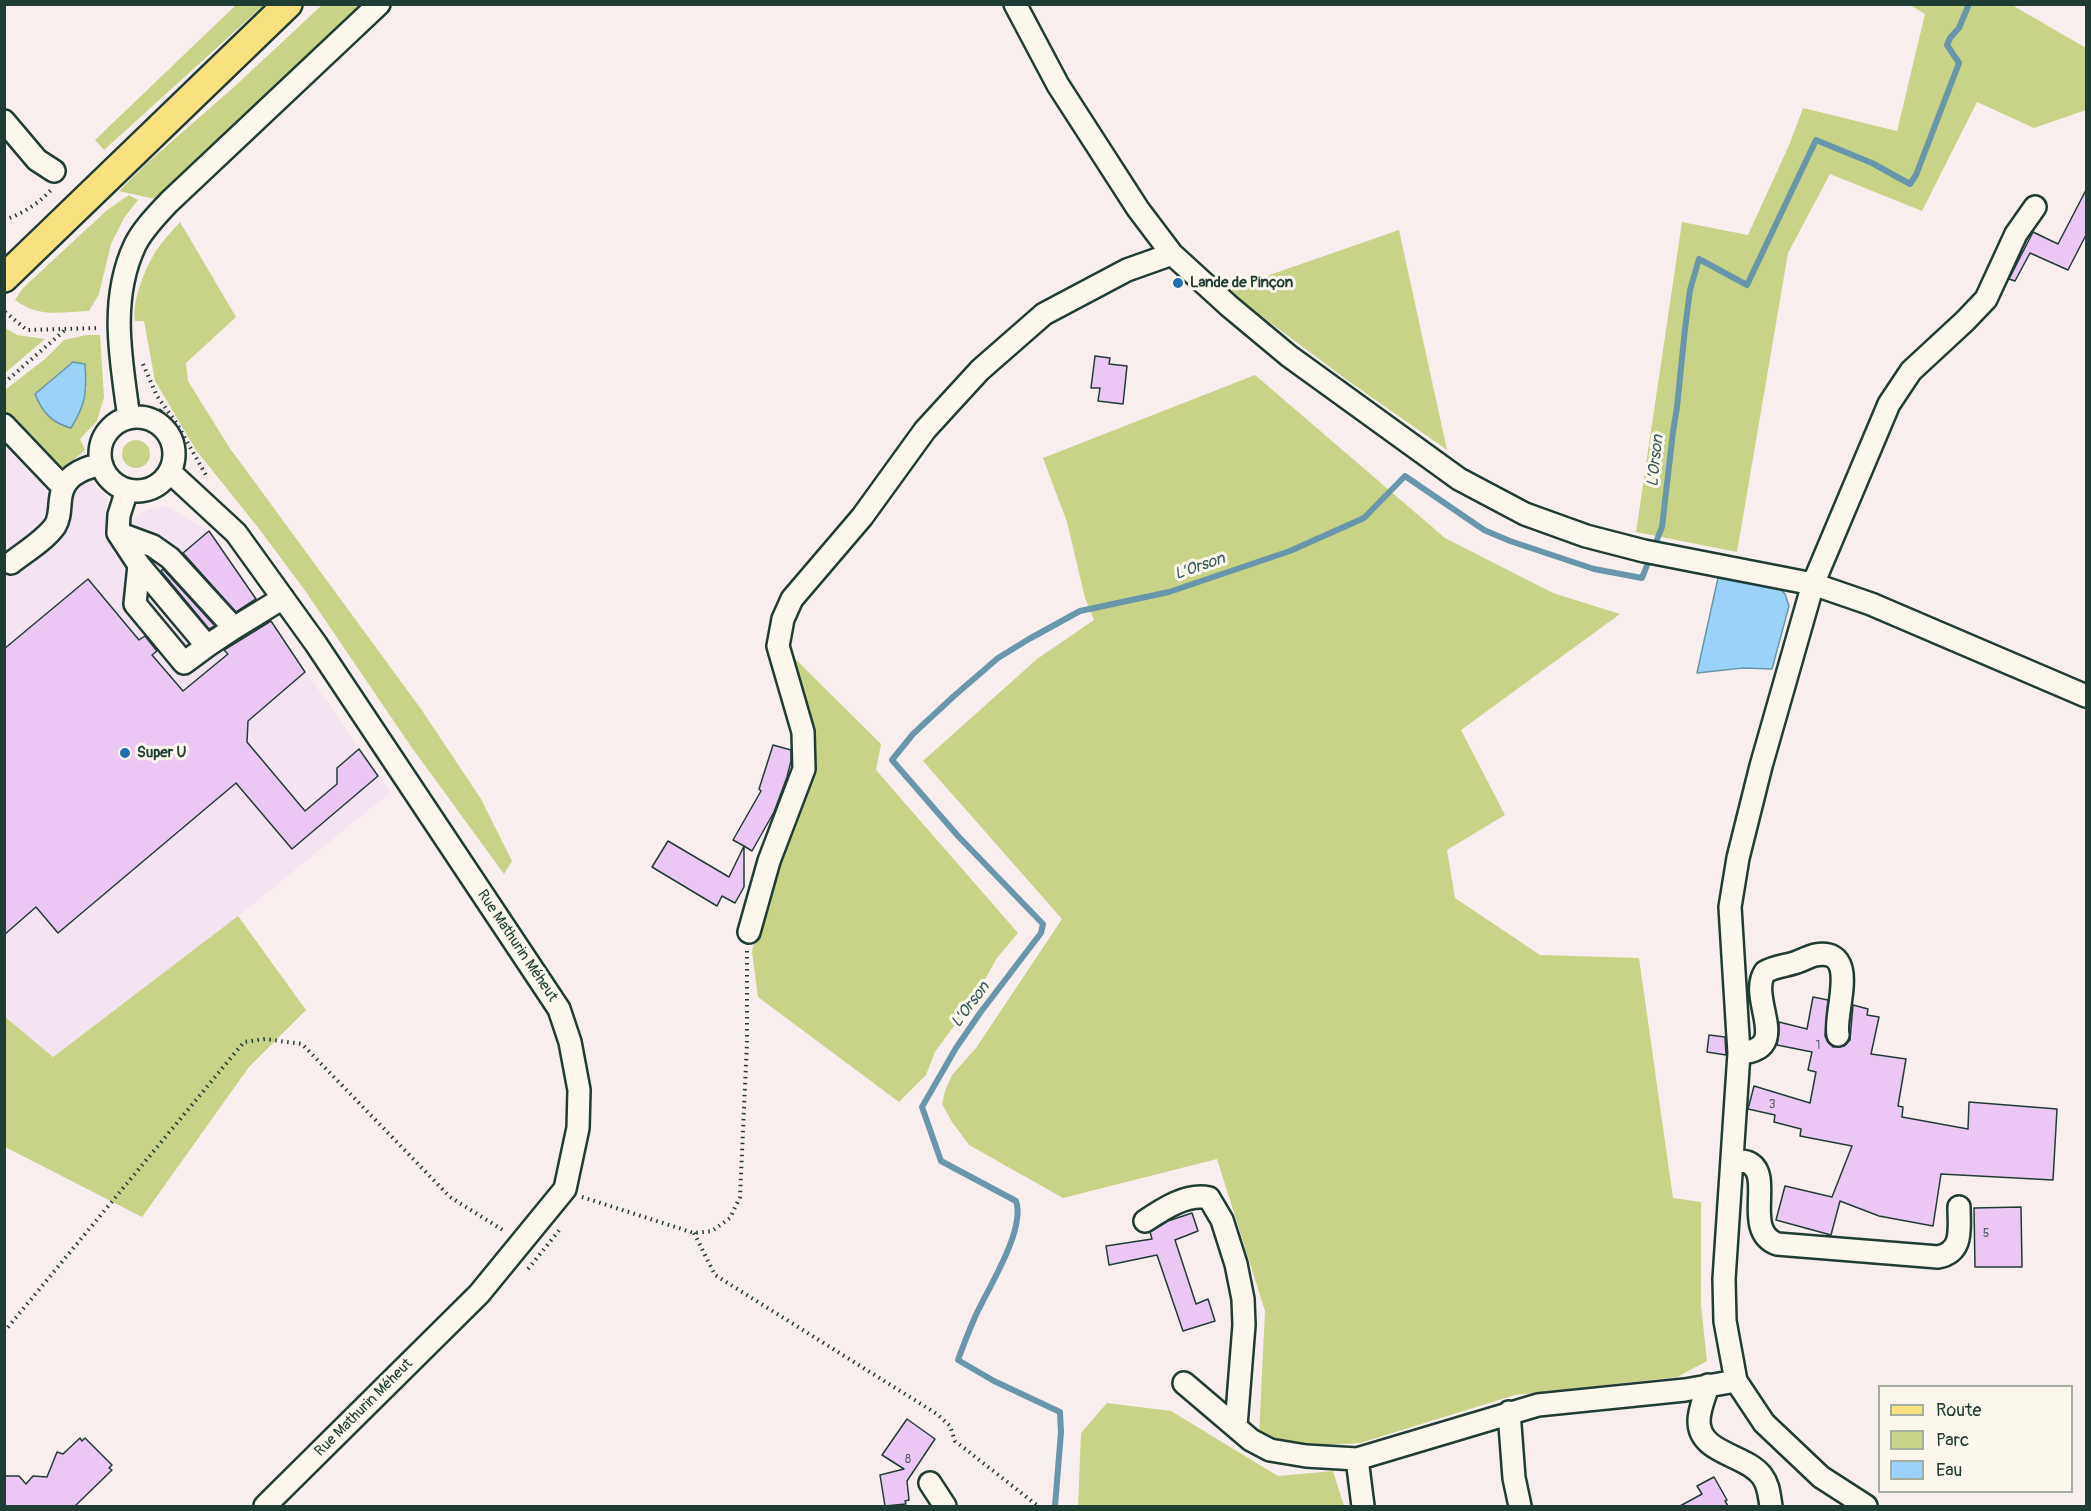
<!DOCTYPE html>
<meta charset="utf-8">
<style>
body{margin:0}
#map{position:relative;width:2091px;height:1511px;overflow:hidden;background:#f8eeee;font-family:Pangolin,sans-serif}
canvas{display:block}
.frame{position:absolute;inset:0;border:6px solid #1f3d34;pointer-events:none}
.legend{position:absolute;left:1878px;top:1385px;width:195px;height:108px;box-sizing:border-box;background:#fbf7ec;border:2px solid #a3ada2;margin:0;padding:8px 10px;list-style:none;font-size:18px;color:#1f3d34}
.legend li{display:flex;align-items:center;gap:12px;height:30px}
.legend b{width:30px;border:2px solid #a3ada2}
</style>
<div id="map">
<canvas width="2091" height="1511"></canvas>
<div class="frame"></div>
<ul class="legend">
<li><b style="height:8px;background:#fae180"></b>Route</li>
<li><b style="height:16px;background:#c9d387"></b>Parc</li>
<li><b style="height:16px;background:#9bd2fa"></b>Eau</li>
</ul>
</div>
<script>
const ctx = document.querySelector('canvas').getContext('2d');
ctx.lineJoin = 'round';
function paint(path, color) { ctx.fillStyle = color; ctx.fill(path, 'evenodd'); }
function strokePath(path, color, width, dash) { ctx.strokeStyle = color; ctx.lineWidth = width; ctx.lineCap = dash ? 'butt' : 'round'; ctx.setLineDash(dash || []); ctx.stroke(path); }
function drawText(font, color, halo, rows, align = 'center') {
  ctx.font = font + ' Pangolin,sans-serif'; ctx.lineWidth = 6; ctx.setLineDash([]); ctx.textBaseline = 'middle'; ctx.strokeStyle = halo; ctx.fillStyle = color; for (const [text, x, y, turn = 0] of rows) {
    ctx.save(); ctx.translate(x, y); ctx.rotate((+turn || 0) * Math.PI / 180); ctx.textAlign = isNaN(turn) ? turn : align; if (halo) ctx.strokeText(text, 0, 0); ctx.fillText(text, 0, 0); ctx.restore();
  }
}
paint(new Path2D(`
 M 4,412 L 66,466 L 85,450 L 91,481 L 103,493 L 107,500 L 105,515 L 133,520 L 148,509 L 166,506 L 209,531 L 378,776 L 391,792 L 238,916 L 52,1057 L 5,1017 Z`), '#f4e3f0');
paint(new Path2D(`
 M 236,5 L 264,5 L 104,150 L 95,140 Z
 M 322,5 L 362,5 L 234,128 L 155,199 L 119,191 L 146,164 L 234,87 Z
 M 1910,5 L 2012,5 L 2086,48 L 2086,110 L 2034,128 L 1977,102 L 1922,211 L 1830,174 L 1788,253 L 1737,552 L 1636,532 L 1682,222 L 1748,235 L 1790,143 L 1803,108 L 1897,131 L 1925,14 Z
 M 129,195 L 138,200 L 124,218 L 111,244 L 99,294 L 89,311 C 60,312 39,318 15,300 L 23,288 L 107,210 Z
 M 180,222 L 236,317 L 186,363 L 188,381 L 229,447 L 421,709 L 481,799 L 512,861 L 504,874 L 410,745 L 306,592 L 260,530 L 196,450 L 155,381 L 144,321 L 135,321 C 131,301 148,260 161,244 C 167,236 174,229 180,222 Z
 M 1399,230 L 1447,450 L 1347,380 L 1229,292 L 1235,287 Z
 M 5,328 L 17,335 L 45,339 L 5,373 Z
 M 86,335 L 100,335 L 104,397 L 97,421 L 80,439 L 85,450 L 66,466 L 58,469 L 5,412 L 5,390 L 45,359 L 64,340 ZM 73,362 L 87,388 L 82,405 L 71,428 L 35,394 Z
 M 1255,375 L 1445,538 L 1553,593 L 1620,614 L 1461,730 L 1505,815 L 1447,850 L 1455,898 L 1540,955 L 1639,958 L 1673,1198 L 1701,1202 L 1701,1305 L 1707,1361 L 1677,1377 L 1515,1395 L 1360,1443 L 1311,1446 L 1259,1436 L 1265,1311 L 1217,1159 L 1063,1198 L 969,1145 L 952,1122 L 942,1104 L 945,1091 L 952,1075 L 976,1048 L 1062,919 L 923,761 L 1037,659 L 1094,620 L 1085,598 L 1067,522 L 1043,458 Z
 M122 454a14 14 0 1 1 28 0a14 14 0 1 1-28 0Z
 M 784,648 L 881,744 L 876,770 L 1018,933 L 997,958 L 975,997 L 935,1052 L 926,1075 L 899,1102 L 758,997 L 752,952 L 763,891 L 805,791 Z
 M 238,916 L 306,1010 L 249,1067 L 142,1217 L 5,1147 L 5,1017 L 53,1057 Z
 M 1107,1403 L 1171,1411 L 1278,1476 L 1333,1471 L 1344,1506 L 1078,1506 L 1081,1433 Z`), '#c9d387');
const water = new Path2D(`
 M 73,362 L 85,364 C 87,391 86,404 71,428 C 52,423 42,412 35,394 Z
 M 1718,578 L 1780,589 L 1785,594 L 1789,606 L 1772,669 L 1743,668 L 1697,673 Z`);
paint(water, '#9bd2fa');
strokePath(water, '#6996ab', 1.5);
strokePath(new Path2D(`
 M 1055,1506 L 1061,1432 L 1060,1412 L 994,1381 L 958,1360 C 963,1346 969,1331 975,1317 C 987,1290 1026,1230 1016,1201 L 941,1161 L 922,1107 L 956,1048 L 980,1013 L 1041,933 L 1043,924 L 958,836 L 892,760 L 913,734 L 954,696 L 998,658 L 1029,639 L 1080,611 L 1169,592 L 1290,551 L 1364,518 L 1405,476 L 1484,530 L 1510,541 L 1594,569 L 1642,578 L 1662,527 L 1673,432 L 1677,407 L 1685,329 L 1690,290 L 1699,259 L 1747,285 L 1816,140 L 1872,163 L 1910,184 L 1916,175 L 1959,63 L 1947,45 L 1950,38 L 1959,28 L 1969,4`), '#6996ab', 6);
const building = new Path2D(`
 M 2086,190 L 2086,235 L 2068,270 L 2030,253 L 2015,281 L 2009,279 L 2033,232 L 2058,244 Z
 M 1095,356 L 1110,358 L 1109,364 L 1127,366 L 1123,404 L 1098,401 L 1100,388 L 1091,388 Z
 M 209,531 L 256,599 L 236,612 L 183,553 Z
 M 163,569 L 215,626 L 209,629 L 161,571 Z
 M 88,579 L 139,640 L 145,636 L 157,651 L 152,655 L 183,691 L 228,654 L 224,650 L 271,621 L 305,672 L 248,721 L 247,742 L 305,811 L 337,784 L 337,768 L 359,749 L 378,776 L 292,849 L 236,783 L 58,933 L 36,907 L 4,935 L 4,649 Z
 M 773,745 L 791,750 L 791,761 L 787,777 L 774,812 L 752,851 L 744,846 L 744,887 L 735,903 L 722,896 L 717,906 L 652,867 L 668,841 L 729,877 L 744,846 L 733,840 L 761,791 L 759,789 Z
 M 1813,997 L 1828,1000 L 1825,1036 L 1828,1042 L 1833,1047 L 1844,1046 L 1850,1040 L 1853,1005 L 1868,1009 L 1867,1015 L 1879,1017 L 1871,1054 L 1906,1059 L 1898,1106 L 1903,1107 L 1902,1117 L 1968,1129 L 1969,1102 L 2057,1109 L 2053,1180 L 1941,1174 L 1933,1226 L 1879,1216 L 1840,1201 L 1831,1235 L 1776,1220 L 1785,1186 L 1832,1197 L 1852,1146 L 1800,1136 L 1801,1129 L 1774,1122 L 1775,1115 L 1748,1109 L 1754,1086 L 1810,1103 L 1816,1072 L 1808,1070 L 1812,1052 L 1777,1045 L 1779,1033 L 1779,1022 L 1807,1029 Z
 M 1709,1035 L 1725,1037 L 1726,1055 L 1707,1052 Z
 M 2021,1207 L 2022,1267 L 1975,1267 L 1974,1208 Z
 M 1192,1213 L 1198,1231 L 1175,1240 L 1196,1304 L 1208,1299 L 1215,1321 L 1183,1331 L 1157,1255 L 1109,1265 L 1106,1246 L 1152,1239 L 1150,1232 L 1168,1221 Z
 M 907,1419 L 935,1439 L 907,1481 L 909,1500 L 905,1501 L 906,1504 L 885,1506 L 880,1475 L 904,1469 L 882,1455 Z
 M 80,1438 L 82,1441 L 85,1438 L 112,1465 L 109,1468 L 112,1470 L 75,1506 L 4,1506 L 4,1476 L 19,1476 L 26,1484 L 33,1476 L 47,1477 L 57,1452 L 63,1454 Z
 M 1714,1477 L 1727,1500 L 1725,1501 L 1728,1506 L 1680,1506 L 1702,1494 L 1697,1486 Z`);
paint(building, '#ebc8f4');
strokePath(building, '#1f3d34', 1.5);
const minor = new Path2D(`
 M 1015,4 L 1058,85 L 1138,209 L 1172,254 L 1229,306 L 1289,356 L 1459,479 L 1525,514 L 1586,536 L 1644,551 L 1813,584 L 1871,604 L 2086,696
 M 4,121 L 37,160 L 54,171
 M100 454a37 37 0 1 1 74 0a37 37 0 1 1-74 0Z
 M 129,418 C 121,360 109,300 135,245 C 143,229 157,215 169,202 L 379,4
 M 4,425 L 63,487
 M 170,472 L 236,533 L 316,644 L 559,1009 L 570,1042 L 579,1090 L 578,1128 L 565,1189 L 479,1294 L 265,1506
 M 127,490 L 119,515 L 118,533 L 139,565 L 207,646 L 234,628
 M 118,533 L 153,546 L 170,558 L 234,628 L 283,598
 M 11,563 C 25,552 44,541 55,526 C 62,515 58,500 63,489 C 68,474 88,466 102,465
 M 139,565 L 135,604 L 184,663 L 207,646
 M 749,932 L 769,861 L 804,769 L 803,732 L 778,646 L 783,619 L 792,599 L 862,517 L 925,430 L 980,370 L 1044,314 L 1127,270 L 1172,254
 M 1739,1053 C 1794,1050 1747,999 1765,972 C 1775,966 1786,966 1797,962 C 1803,960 1808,957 1815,955 C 1862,947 1833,1013 1838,1035
 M 1733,1160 C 1737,1161 1743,1161 1747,1162 C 1776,1173 1741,1230 1777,1244 L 1938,1257 C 1964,1252 1959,1228 1959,1207
 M 1145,1221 C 1163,1209 1187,1193 1209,1198 L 1222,1220 L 1236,1264 L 1243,1299 L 1244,1325 L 1236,1426
 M 1184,1383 L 1251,1440 L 1270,1450 L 1306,1456 L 1357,1459
 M 1708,1385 C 1705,1397 1699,1409 1699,1421 C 1699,1454 1746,1454 1762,1476 C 1769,1485 1769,1495 1771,1506
 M 1509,1412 L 1514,1478 L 1520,1506
 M 930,1483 L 945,1506
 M 1363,1506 L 1357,1459 L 1538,1405 L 1685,1390 L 1736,1381
 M 1866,1506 L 1821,1477 L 1764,1423 L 1736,1381 L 1725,1321 L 1724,1279 L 1739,1053 L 1730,907 L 1738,858 L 1761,766 L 1813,584 L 1889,404 L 1911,371 L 1965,321 L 1986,299 L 2016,234 L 2035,207`);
const major = new Path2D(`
 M 4,278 L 288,4`);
strokePath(minor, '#1f3d34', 26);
strokePath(major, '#1f3d34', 32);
strokePath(new Path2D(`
 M 4,220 C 22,214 38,204 51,190
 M 5,312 L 27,330 L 100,328
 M 143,364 L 157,396 L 177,424 L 207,477
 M 4,383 L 65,330
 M 153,420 L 164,406
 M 582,1197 L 694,1233 L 712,1231 L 730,1218 L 740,1197 L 747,1042 L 747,951
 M 694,1233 L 715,1275 L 937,1414 L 950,1426 L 955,1441 L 1038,1506
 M 528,1269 L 561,1228
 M 4,1332 L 244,1042 L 265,1039 L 302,1044 L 450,1197 L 506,1232`), '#1f3d34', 4, [1.5, 4.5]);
strokePath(minor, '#fbf7ec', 21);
strokePath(major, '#fae180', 27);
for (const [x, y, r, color] of [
 [1178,283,6,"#1f6fb2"],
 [125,753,6,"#1f6fb2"]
]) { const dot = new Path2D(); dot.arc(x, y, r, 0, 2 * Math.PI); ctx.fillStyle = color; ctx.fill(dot); strokePath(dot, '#fbf7ec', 2); }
drawText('12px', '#526064', null, [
 ["1",1818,1046],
 ["3",1772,1105],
 ["5",1986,1234],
 ["8",908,1460]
]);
drawText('bold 15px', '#1f3d34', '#fbf7ec', [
 ["Lande de Pinçon",1190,283],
 ["Super U",137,753]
], 'left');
drawText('15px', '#1f3d34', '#fbf7ec', [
 ["Rue Mathurin Méheut",517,946,56],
 ["Rue Mathurin Méheut",364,1408,-45]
]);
drawText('italic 16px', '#385b5c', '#fbf7ec', [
 ["L’Orson",1656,461,-84],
 ["L’Orson",1200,567,-19],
 ["L’Orson",971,1005,-53]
]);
</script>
